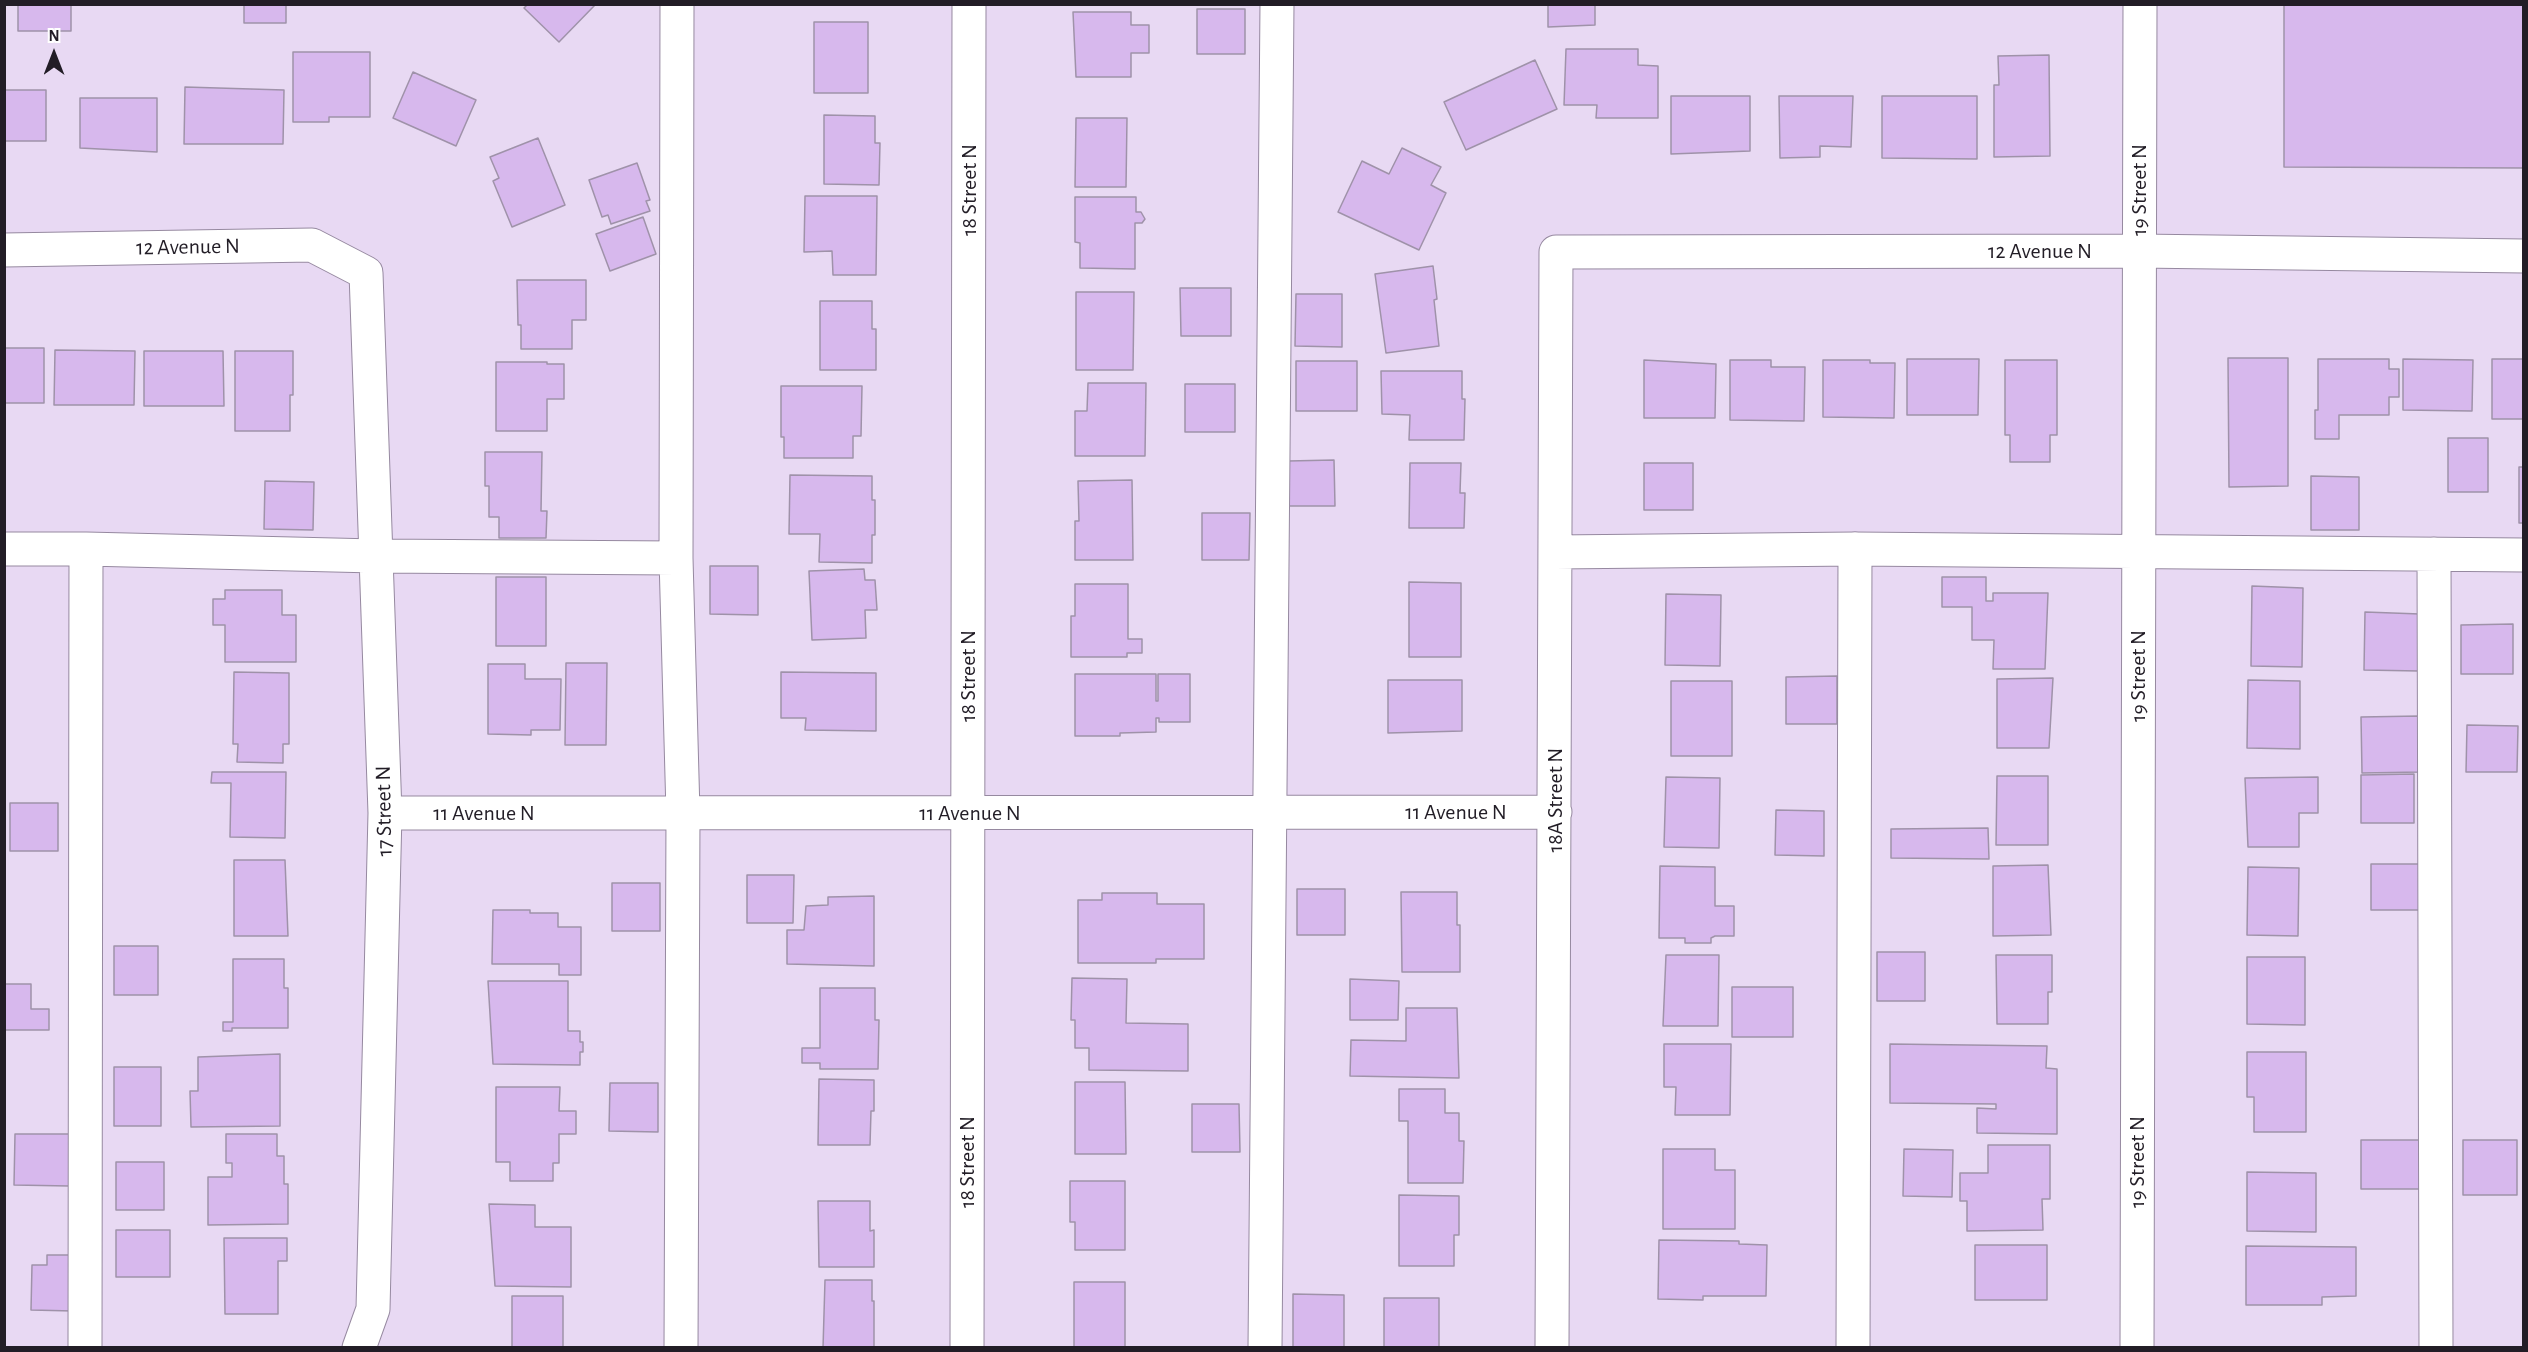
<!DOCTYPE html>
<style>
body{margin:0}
#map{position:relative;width:2528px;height:1352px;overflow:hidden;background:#e8d9f3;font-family:"Alegreya Sans",sans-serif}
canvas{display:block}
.frame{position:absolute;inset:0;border:6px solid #221d26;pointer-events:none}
.north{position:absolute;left:24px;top:24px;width:60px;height:60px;-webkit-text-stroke:4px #fff;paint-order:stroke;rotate:0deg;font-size:16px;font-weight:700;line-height:24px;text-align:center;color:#221d26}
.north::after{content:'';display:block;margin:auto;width:21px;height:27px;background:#221d26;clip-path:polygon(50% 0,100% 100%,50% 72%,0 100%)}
</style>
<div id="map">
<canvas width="2528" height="1352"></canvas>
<div class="frame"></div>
<div class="north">N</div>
</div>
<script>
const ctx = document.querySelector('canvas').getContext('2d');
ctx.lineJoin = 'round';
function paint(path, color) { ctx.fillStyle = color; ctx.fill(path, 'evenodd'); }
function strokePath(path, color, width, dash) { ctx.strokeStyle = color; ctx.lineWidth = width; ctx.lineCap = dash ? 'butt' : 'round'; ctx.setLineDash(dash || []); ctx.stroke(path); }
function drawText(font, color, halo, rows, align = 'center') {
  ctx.font = font + ' "Alegreya Sans",sans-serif'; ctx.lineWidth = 4.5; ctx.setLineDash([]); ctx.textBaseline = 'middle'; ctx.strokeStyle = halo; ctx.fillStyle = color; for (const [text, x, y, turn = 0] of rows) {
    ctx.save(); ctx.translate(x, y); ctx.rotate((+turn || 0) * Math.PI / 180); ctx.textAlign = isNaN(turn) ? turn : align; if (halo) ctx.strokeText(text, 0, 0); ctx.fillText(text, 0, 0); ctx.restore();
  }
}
const building = new Path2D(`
 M 18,4 L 71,4 L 71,31 L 18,31 Z
 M 244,4 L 286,4 L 286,23 L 244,23 Z
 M 528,4 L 594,4 L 595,5 L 559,42 L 524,8 Z
 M 1548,4 L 1595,4 L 1595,25 L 1548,27 Z
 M 2284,4 L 2524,4 L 2524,168 L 2284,167 Z
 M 1197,9 L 1245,9 L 1245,54 L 1197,54 Z
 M 1073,12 L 1131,12 L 1131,25 L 1149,25 L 1149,53 L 1131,53 L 1131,77 L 1076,77 Z
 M 814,22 L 868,22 L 868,93 L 814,93 Z
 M 1566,49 L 1638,49 L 1638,65 L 1658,66 L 1658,118 L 1596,118 L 1597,105 L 1564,105 Z
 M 293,52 L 370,52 L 370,117 L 329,117 L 329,122 L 293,122 Z
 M 2049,55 L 2050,156 L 1994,157 L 1994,85 L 1999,85 L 1998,56 Z
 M 1535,60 L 1557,109 L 1466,150 L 1444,102 Z
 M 413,72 L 476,100 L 456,146 L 393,118 Z
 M 185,87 L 284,90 L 283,144 L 184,144 Z
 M 4,90 L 46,90 L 46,141 L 4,141 Z
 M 1671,96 L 1750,96 L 1750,151 L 1671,154 Z
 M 1779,96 L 1853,96 L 1851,147 L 1820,146 L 1820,157 L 1780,158 Z
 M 1882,96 L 1977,96 L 1977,159 L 1882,158 Z
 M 80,98 L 157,98 L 157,152 L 80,148 Z
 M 824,115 L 875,116 L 875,143 L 880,143 L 879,185 L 824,184 Z
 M 1076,118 L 1127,118 L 1126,187 L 1075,187 Z
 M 538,138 L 565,205 L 512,227 L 493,181 L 499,178 L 490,157 Z
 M 1402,148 L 1441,167 L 1431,185 L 1446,193 L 1419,250 L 1338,212 L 1362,161 L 1389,174 Z
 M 637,163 L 650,200 L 646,201 L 650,211 L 611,224 L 608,215 L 602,217 L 589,180 Z
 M 805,196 L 877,196 L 876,275 L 833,275 L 832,251 L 804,252 Z
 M 1075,197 L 1136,197 L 1136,212 L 1141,212 L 1145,219 L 1142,223 L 1135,223 L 1135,269 L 1080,268 L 1080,243 L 1075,242 Z
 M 643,217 L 656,254 L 610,271 L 596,234 Z
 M 1433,266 L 1437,299 L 1434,300 L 1439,346 L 1386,353 L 1375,274 Z
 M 517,280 L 586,280 L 586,320 L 572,320 L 572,349 L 521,349 L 521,325 L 518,325 Z
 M 1180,288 L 1231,288 L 1231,336 L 1181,336 Z
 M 1076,292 L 1134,292 L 1133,370 L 1076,370 Z
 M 1296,294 L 1342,294 L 1342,347 L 1295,346 Z
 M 820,301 L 872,301 L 872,329 L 876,329 L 876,370 L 820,370 Z
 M 4,348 L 44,348 L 44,403 L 4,403 Z
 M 55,350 L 135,351 L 134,405 L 54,405 Z
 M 144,351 L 223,351 L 224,406 L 144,406 Z
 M 235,351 L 293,351 L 293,395 L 290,395 L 290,431 L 235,431 Z
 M 2228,358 L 2288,358 L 2288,486 L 2229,487 Z
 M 1907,359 L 1979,359 L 1978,415 L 1907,415 Z
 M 2318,359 L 2389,359 L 2389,369 L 2399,369 L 2399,397 L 2389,397 L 2389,415 L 2339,415 L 2339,439 L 2315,439 L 2315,410 L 2318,410 Z
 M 2403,359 L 2473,360 L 2472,411 L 2403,410 Z
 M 2492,359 L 2524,359 L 2524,419 L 2492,419 Z
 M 1644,360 L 1716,364 L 1715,418 L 1644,418 Z
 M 1730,360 L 1771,360 L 1771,367 L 1805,367 L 1804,421 L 1730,420 Z
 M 1823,360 L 1870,360 L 1870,363 L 1895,363 L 1894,418 L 1823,417 Z
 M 2005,360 L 2057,360 L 2057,435 L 2050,435 L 2050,462 L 2010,462 L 2010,435 L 2005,435 Z
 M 1296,361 L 1357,361 L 1357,411 L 1296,411 Z
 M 496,362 L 547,362 L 547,364 L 564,364 L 564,399 L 547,399 L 547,431 L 496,431 Z
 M 1381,371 L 1462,371 L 1462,399 L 1465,399 L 1464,440 L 1409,440 L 1410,415 L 1382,414 Z
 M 1088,383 L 1146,383 L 1145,456 L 1075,456 L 1075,411 L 1087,411 Z
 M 1185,384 L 1235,384 L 1235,432 L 1185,432 Z
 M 781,386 L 862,386 L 861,436 L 853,436 L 853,458 L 784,458 L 784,437 L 781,437 Z
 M 2448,438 L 2488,438 L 2488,492 L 2448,492 Z
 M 485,452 L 542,452 L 541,511 L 547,511 L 546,538 L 499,538 L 499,517 L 489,517 L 489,486 L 485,486 Z
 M 1334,460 L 1335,506 L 1288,506 L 1288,461 Z
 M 1410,463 L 1461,463 L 1460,493 L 1465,493 L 1464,528 L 1409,528 Z
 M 1644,463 L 1693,463 L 1693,510 L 1644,510 Z
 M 2519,467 L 2524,467 L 2524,523 L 2519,523 Z
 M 790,475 L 872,476 L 872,500 L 875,500 L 875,535 L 872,535 L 872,563 L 819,562 L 820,534 L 789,534 Z
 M 2311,476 L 2359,477 L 2359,530 L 2311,530 Z
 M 1132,480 L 1133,560 L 1075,560 L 1075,521 L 1079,521 L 1078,481 Z
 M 265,481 L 314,482 L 313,530 L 264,529 Z
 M 1202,513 L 1250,513 L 1249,560 L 1202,560 Z
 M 710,566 L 758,566 L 758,615 L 710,614 Z
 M 864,569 L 865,580 L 875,580 L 877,610 L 865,610 L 866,638 L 812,640 L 809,571 Z
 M 496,577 L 546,577 L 546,646 L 496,646 Z
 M 1942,577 L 1986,577 L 1986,601 L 1993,601 L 1993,593 L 2048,593 L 2045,669 L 1993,669 L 1994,640 L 1972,640 L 1972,607 L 1942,607 Z
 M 1409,582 L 1461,583 L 1461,657 L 1409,657 Z
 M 1075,584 L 1128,584 L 1128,639 L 1142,639 L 1142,653 L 1127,653 L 1127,657 L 1071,657 L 1071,616 L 1075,616 Z
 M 2252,586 L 2303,588 L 2302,667 L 2251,666 Z
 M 225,590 L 282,590 L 282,615 L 296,615 L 296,662 L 225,662 L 225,625 L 213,625 L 213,599 L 225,599 Z
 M 1666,594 L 1721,595 L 1720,666 L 1665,665 Z
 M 2365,612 L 2420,614 L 2419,671 L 2364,670 Z
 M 2513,624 L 2513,674 L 2461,674 L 2461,625 Z
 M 566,663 L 607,663 L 606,745 L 565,745 Z
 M 488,664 L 525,664 L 525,679 L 561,679 L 560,730 L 531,730 L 531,735 L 488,734 Z
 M 234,672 L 289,673 L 289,744 L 283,744 L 283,763 L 237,762 L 238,744 L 233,744 Z
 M 781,672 L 876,673 L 876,731 L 805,730 L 806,718 L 781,718 Z
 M 1075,674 L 1156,674 L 1156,701 L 1158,701 L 1158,674 L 1190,674 L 1190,722 L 1159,722 L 1159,718 L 1156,718 L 1156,732 L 1120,733 L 1120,736 L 1075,736 Z
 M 1837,676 L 1837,724 L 1786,724 L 1786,677 Z
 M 2053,678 L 2049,748 L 1997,748 L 1997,679 Z
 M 1388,680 L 1462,680 L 1462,731 L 1388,733 Z
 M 2248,680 L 2300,681 L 2300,749 L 2247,748 Z
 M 1671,681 L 1732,681 L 1732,756 L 1671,756 Z
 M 2419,716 L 2421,772 L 2362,773 L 2361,717 Z
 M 2467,725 L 2518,726 L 2517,772 L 2466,772 Z
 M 212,772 L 286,772 L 285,838 L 230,837 L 231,783 L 211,783 Z
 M 2414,774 L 2414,823 L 2361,823 L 2361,775 Z
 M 1997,776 L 2048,776 L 2048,845 L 1996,845 Z
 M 1666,777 L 1720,778 L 1719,848 L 1664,847 Z
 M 2318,777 L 2318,813 L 2299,813 L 2299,847 L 2248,847 L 2245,778 Z
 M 10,803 L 58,803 L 58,851 L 10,851 Z
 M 1776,810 L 1824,811 L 1824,856 L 1775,855 Z
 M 1988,828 L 1989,859 L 1891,858 L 1891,829 Z
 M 234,860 L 285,860 L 288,936 L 234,936 Z
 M 2371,864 L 2421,864 L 2421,910 L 2371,910 Z
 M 2048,865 L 2051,935 L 1993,936 L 1993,866 Z
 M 1660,866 L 1715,867 L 1715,906 L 1734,906 L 1734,936 L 1715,936 L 1711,938 L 1711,943 L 1685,943 L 1685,938 L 1659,938 Z
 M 2248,867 L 2299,868 L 2298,936 L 2247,935 Z
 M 747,875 L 794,875 L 793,923 L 747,923 Z
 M 612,883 L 660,883 L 660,931 L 612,931 Z
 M 1297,889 L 1345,889 L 1345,935 L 1297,935 Z
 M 1401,892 L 1457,892 L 1457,925 L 1460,925 L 1460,972 L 1402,972 Z
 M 1102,893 L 1157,893 L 1157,904 L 1204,904 L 1204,959 L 1156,959 L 1156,963 L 1078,963 L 1078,900 L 1102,900 Z
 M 874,896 L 874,966 L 787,964 L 787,930 L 804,930 L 806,906 L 828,905 L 828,897 Z
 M 493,910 L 530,910 L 530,913 L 558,913 L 558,927 L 581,927 L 581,975 L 559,975 L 559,964 L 492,964 Z
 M 114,946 L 158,946 L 158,995 L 114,995 Z
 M 1877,952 L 1925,952 L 1925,1001 L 1877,1001 Z
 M 1666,955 L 1719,955 L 1718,1026 L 1663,1026 Z
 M 1996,955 L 2052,955 L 2052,992 L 2048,992 L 2048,1024 L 1997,1024 Z
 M 2247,957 L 2305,957 L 2305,1025 L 2247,1024 Z
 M 233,959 L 284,959 L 284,988 L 288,988 L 288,1028 L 232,1028 L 232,1031 L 223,1031 L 223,1022 L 233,1022 Z
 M 1072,978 L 1127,979 L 1126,1023 L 1188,1024 L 1188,1071 L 1089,1070 L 1089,1048 L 1075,1048 L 1075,1020 L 1071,1020 Z
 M 1350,979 L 1399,981 L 1398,1020 L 1350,1020 Z
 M 488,981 L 568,981 L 568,1031 L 580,1031 L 580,1042 L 583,1042 L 583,1052 L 580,1052 L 580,1065 L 493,1064 Z
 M 4,984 L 31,984 L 31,1009 L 49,1009 L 49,1030 L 4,1030 Z
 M 1732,987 L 1793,987 L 1793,1037 L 1732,1037 Z
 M 820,988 L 875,988 L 875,1020 L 879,1020 L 878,1069 L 820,1069 L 820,1063 L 802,1063 L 802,1048 L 820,1048 Z
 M 1406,1008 L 1457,1008 L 1459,1078 L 1350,1076 L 1351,1040 L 1406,1041 Z
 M 1664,1044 L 1731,1044 L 1730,1115 L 1675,1115 L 1676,1087 L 1664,1087 Z
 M 1890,1044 L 2047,1046 L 2046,1068 L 2057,1069 L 2057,1134 L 1977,1133 L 1977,1108 L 1996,1109 L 1996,1104 L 1890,1103 Z
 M 2247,1052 L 2306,1052 L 2306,1132 L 2254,1132 L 2254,1097 L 2247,1097 Z
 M 280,1054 L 280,1126 L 191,1127 L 190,1091 L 198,1091 L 198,1057 Z
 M 114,1067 L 161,1067 L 161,1126 L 114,1126 Z
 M 819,1079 L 874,1080 L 874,1111 L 871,1111 L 870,1145 L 818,1145 Z
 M 1075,1082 L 1125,1082 L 1126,1154 L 1075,1154 Z
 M 610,1083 L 658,1083 L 658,1132 L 609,1131 Z
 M 496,1087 L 560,1087 L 559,1111 L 576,1111 L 576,1134 L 559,1134 L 559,1163 L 553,1163 L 553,1181 L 510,1181 L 510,1162 L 496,1162 Z
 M 1399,1089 L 1445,1089 L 1445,1113 L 1459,1113 L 1459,1141 L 1464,1141 L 1463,1183 L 1408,1183 L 1408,1121 L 1399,1121 Z
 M 1192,1104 L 1239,1104 L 1240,1152 L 1192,1152 Z
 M 15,1134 L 70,1134 L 69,1186 L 14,1185 Z
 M 226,1134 L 277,1134 L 277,1156 L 284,1156 L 284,1184 L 288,1184 L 288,1224 L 208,1225 L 208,1177 L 232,1177 L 232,1163 L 226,1163 Z
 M 2361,1140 L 2419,1140 L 2420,1189 L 2361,1189 Z
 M 2463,1140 L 2517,1140 L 2517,1195 L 2463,1195 Z
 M 1988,1145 L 2050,1145 L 2050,1199 L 2042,1199 L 2043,1230 L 1967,1231 L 1967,1201 L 1960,1201 L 1960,1173 L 1988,1173 Z
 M 1663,1149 L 1715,1149 L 1715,1170 L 1735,1170 L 1735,1229 L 1663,1229 Z
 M 1904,1149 L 1953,1150 L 1952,1197 L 1903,1196 Z
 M 116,1162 L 164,1162 L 164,1210 L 116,1210 Z
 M 2247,1172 L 2316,1173 L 2316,1232 L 2247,1231 Z
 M 1070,1181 L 1125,1181 L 1125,1250 L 1075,1250 L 1075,1222 L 1070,1222 Z
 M 1399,1195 L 1459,1196 L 1459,1235 L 1454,1235 L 1454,1266 L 1399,1266 Z
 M 818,1201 L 870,1201 L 870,1231 L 874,1230 L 874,1267 L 819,1267 Z
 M 489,1204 L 535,1205 L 535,1227 L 571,1227 L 571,1287 L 495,1286 Z
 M 116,1230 L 170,1230 L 170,1277 L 116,1277 Z
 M 224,1238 L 287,1238 L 287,1261 L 278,1261 L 278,1314 L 225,1314 Z
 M 1659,1240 L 1739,1241 L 1739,1244 L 1767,1245 L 1766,1296 L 1703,1296 L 1703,1300 L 1658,1299 Z
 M 1975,1245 L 2047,1245 L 2047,1300 L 1975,1300 Z
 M 2246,1246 L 2356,1247 L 2356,1296 L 2322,1297 L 2322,1305 L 2246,1305 Z
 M 47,1255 L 69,1255 L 73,1311 L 31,1310 L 32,1265 L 47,1265 Z
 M 825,1280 L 872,1280 L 872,1301 L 874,1301 L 874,1348 L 823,1348 Z
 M 1074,1282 L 1125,1282 L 1125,1348 L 1074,1348 Z
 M 1293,1294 L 1344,1295 L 1344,1348 L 1293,1348 Z
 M 512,1296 L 563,1296 L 563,1348 L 512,1348 Z
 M 1384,1298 L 1439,1298 L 1439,1348 L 1384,1348 Z`);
paint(building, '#d7b8ed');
strokePath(building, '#9f92a9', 1.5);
const minor = new Path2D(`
 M 677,4 L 676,558 L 683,813 L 681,1348
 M 4,250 L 312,245 L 366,273 L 385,813 L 373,1309 L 359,1348
 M 4,549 L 86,549 L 375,556 L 676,558
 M 1555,552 L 1855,549 L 2524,555
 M 2434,554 L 2436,1348
 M 385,813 L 1555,812
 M 85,1348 L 86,549
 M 967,1348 L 969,4
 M 1265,1348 L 1277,4
 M 1552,1348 L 1556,252 L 2138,251 L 2524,256
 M 1853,1348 L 1855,549
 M 2137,1348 L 2140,4`);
strokePath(minor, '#9689a0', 35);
strokePath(minor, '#fff', 33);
drawText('22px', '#221d26', '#fff', [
 ["18 Street N",969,190,-90],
 ["19 Street N",2139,190,-90],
 ["12 Avenue N",188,247,-1],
 ["12 Avenue N",2040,251],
 ["18 Street N",968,676,-90],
 ["19 Street N",2138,676,-90],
 ["18A Street N",1555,800,-90],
 ["17 Street N",384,811,-91],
 ["11 Avenue N",1456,812],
 ["11 Avenue N",484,813],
 ["11 Avenue N",970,813],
 ["18 Street N",967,1162,-90],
 ["19 Street N",2137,1162,-90]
]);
</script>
